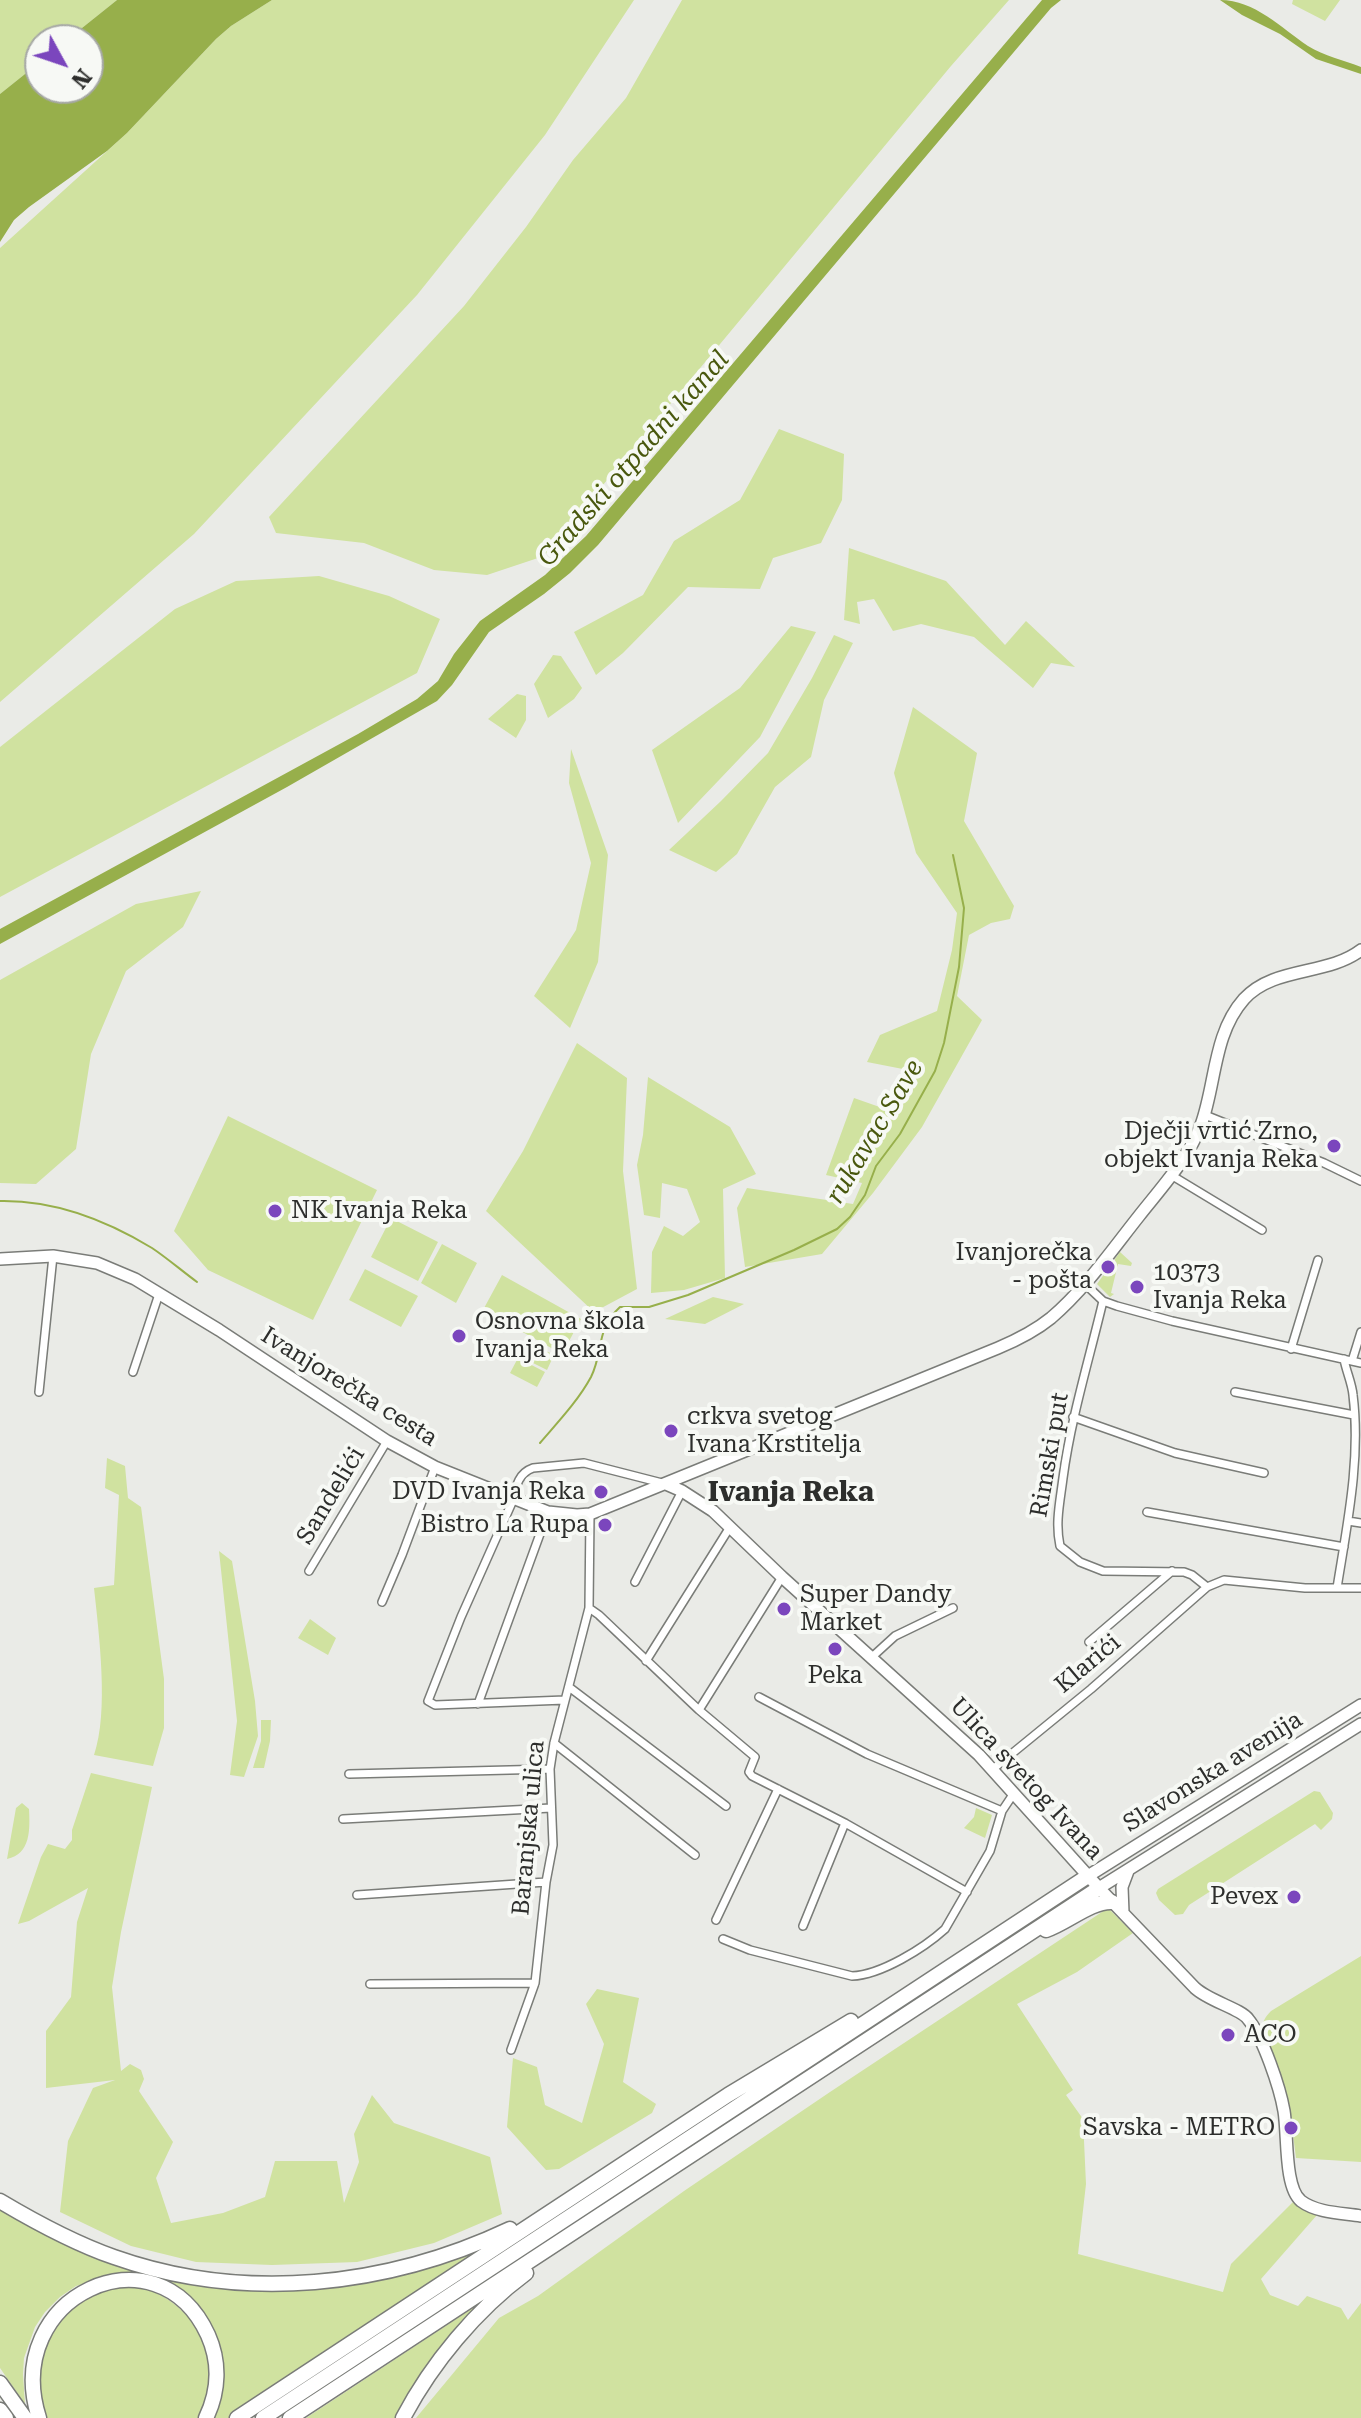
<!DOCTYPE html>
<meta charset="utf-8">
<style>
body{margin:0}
#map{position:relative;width:1361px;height:2418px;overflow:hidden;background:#eaebe7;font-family:"Roboto Serif",serif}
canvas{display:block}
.north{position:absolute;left:24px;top:24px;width:80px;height:80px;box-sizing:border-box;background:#f7f9f5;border:2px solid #a6a8a5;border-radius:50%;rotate:130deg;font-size:22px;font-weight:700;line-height:32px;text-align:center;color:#2d2e2c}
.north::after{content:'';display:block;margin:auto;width:28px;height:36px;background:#7b46bd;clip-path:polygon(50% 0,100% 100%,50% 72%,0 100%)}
</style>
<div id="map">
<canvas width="1361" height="2418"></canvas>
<div class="north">N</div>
</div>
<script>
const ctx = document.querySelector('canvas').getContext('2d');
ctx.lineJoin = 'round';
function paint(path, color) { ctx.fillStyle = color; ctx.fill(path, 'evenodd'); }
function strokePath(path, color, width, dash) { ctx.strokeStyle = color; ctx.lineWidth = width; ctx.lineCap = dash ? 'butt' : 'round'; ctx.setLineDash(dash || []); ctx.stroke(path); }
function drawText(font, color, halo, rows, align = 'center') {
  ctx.font = font + ' "Roboto Serif",serif'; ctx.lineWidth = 8; ctx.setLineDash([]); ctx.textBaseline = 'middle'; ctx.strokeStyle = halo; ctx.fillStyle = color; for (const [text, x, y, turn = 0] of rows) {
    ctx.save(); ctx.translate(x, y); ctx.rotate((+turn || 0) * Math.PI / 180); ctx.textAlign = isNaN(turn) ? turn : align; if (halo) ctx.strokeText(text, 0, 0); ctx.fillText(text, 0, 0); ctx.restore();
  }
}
paint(new Path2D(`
 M 0,0 L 117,0 L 67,40 L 40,40 L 40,62 L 0,94 Z
 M 272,0 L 634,0 L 545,135 L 417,295 L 194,534 L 0,702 L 0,248 L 127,133 L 216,39 L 231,26 Z
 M 682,0 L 1009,0 L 951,66 L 544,556 L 487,575 L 434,570 L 364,543 L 276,533 L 269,517 L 464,306 L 526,227 L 573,160 L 626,98 Z
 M 1293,0 L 1340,0 L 1325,21 L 1292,4 Z
 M 779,429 L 844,454 L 842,500 L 821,543 L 773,558 L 760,589 L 688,587 L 623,653 L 596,675 L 574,632 L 643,595 L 674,541 L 740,500 Z
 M 849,548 L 946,581 L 1005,645 L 1026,621 L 1075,667 L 1051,663 L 1033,688 L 974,637 L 921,624 L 893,631 L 874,599 L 857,602 L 860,624 L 844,620 Z
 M 319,576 L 389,596 L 440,619 L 417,673 L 0,897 L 0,747 L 175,609 L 236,581 Z
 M 791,626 L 816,632 L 760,737 L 678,823 L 652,750 L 740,688 Z
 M 834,635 L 853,643 L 824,700 L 811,757 L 775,787 L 737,854 L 716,872 L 669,850 L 721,801 L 768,753 L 812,678 Z
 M 553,655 L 561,656 L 582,688 L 574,699 L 548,718 L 534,684 Z
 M 517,694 L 526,696 L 526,720 L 516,738 L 488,719 Z
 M 913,707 L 977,753 L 964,821 L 1014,906 L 1010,919 L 991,923 L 969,935 L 957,996 L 982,1020 L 922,1127 L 873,1193 L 822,1254 L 745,1267 L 737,1208 L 747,1188 L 853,1204 L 862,1183 L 826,1175 L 854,1098 L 891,1111 L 913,1071 L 867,1062 L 880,1035 L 937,1011 L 952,950 L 957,913 L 916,853 L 894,773 Z
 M 571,749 L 608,855 L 598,962 L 570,1028 L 534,996 L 576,930 L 591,863 L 569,783 Z
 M 201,891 L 183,927 L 126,971 L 91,1054 L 76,1149 L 36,1184 L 0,1183 L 0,980 L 136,904 Z
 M 577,1043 L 627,1078 L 623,1171 L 637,1289 L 594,1312 L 486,1211 L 523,1151 Z
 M 648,1077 L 730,1127 L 756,1174 L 723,1189 L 725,1278 L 684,1290 L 651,1293 L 652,1252 L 664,1226 L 683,1236 L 700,1222 L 687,1189 L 662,1183 L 660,1218 L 644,1215 L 637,1165 L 643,1135 Z
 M 228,1116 L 377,1190 L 313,1320 L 208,1270 L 174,1231 Z
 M 391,1218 L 438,1242 L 418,1281 L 371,1257 Z
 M 442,1244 L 477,1263 L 456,1303 L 421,1283 Z
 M 1120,1252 L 1132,1263 L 1131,1266 L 1118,1264 L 1111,1293 L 1114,1294 L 1110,1297 L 1097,1284 Z
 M 365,1269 L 418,1296 L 401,1327 L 349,1300 Z
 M 502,1275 L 581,1319 L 562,1354 L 483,1310 Z
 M 713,1297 L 744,1304 L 705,1324 L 665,1319 Z
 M 527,1341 L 554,1355 L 547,1370 L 519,1356 Z
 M 518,1358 L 545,1372 L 537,1387 L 510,1373 Z
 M 107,1458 L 125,1466 L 128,1498 L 141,1507 L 164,1679 L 164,1728 L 153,1766 L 94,1755 C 109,1712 99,1634 94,1588 L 114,1585 L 119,1495 L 105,1488 Z
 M 219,1551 L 232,1561 L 255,1701 L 258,1736 L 244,1777 L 230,1775 L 237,1721 Z
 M 310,1619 L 336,1638 L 328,1655 L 298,1638 Z
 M 261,1720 L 271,1720 L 270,1741 L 264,1768 L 253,1768 L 261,1741 Z
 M 91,1773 L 152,1787 L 121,1932 L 112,1987 L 121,2071 L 130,2064 L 141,2070 L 144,2079 L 139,2091 L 173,2142 L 156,2178 L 171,2223 L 223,2213 L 265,2197 L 275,2161 L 337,2161 L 344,2203 L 359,2162 L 354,2134 L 372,2095 L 394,2123 L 490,2157 L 502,2214 L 434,2243 L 357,2262 L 272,2265 L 196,2262 L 131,2246 L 60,2212 L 68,2141 L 93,2088 L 115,2080 L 46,2088 L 46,2031 L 71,1997 L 77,1922 L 88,1888 L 29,1921 L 18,1924 L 41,1857 L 48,1844 L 65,1849 L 72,1840 L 72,1830 Z
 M 1314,1791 L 1320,1792 L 1333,1813 L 1332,1819 L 1321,1830 L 1315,1824 L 1189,1905 L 1183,1914 L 1175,1915 L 1159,1900 L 1156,1893 L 1158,1889 Z
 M 22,1803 L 29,1809 C 30,1829 31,1854 7,1859 L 16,1808 Z
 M 976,1808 L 992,1815 L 985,1838 L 964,1828 L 974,1817 Z
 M 1108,1908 L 1133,1933 L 1077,1972 L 1017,2004 L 1073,2090 L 1066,2095 L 1083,2119 L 1086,2184 L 1078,2254 L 1223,2292 L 1231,2264 L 1294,2201 L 1302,2208 L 1316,2214 L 1317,2215 L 1261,2279 L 1270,2295 L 1298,2306 L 1307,2296 L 1341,2308 L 1348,2320 L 1361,2303 L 1361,2418 L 416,2418 L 499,2318 L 538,2296 L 684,2191 L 830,2092 Z
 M 1361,1956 L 1361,2162 L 1296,2158 L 1289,2103 L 1262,2029 C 1263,2021 1265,2017 1271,2011 Z
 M 597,1989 L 639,1998 L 623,2082 L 656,2104 L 652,2113 L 559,2169 L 546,2170 L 507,2127 L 513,2058 L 537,2067 L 545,2105 L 582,2123 L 604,2044 L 586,2004 Z
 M 0,2207 L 116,2262 L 301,2288 L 494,2241 L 229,2418 L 212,2418 L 214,2414 L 205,2319 L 128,2275 L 111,2276 L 76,2286 L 60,2297 L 45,2312 L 35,2327 L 24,2358 L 23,2374 L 25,2404 L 0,2368 Z
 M 116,2286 C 129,2287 142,2287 154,2292 C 179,2302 209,2334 211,2363 C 212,2382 207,2400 200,2418 L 44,2418 L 34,2364 L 74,2300 Z
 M 494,2294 L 398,2418 L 306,2418 Z`), '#d0e2a0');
paint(new Path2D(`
 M 117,0 L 272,0 L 231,26 L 216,39 L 127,133 L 107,151 L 29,207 L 14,220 L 0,242 L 0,94 L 40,62 L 40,88 L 88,88 L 88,40 L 67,40 Z
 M 1042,0 L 1061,0 L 1051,8 L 598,545 L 570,573 L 544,594 L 489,632 L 452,685 L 437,701 L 287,787 L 0,944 L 0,929 L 358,734 L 417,699 L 438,681 L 454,654 L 480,621 L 545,575 L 586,536 Z
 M 1220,0 C 1255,0 1281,28 1308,46 C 1324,56 1344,60 1361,67 L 1361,74 L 1316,59 L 1280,34 L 1242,15 Z`), '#97af4b');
strokePath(new Path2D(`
 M 0,1201 C 54,1200 106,1220 152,1248 C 167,1258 182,1271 197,1282
 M 540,1443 C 558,1422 578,1401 591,1377 C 604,1351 595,1330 620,1307 L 649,1307 L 688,1295 L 794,1250 L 837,1229 L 850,1217 L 865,1195 L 876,1166 L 900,1134 L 935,1071 L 944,1043 L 959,967 L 964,908 L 953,855`), '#97af4b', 2);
const street = new Path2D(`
 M 1205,1115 L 1324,1163 L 1361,1181
 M 1171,1175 L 1262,1230
 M 1084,1283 L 1103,1301 L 1117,1306 L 1172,1321 L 1361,1363
 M 1103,1301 C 1089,1360 1071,1418 1063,1478 C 1060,1502 1055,1523 1060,1546 L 1080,1562 L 1103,1571 L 1184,1572 L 1192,1575 L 1207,1587 L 1224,1580 L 1305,1588 L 1361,1588
 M 1291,1349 L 1318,1260
 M 1352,1361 L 1361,1332
 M 133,1372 L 159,1294
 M 39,1392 L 53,1256
 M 1235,1392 L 1354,1415
 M 1073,1417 L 1175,1453 L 1264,1473
 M 1147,1512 L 1344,1547
 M 1348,1521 L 1361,1523
 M 309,1571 L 387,1441
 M 635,1582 L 682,1491
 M 1337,1588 C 1347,1525 1361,1459 1353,1395 C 1352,1383 1346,1371 1344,1359
 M 382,1602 L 402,1555 L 435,1467
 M 589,1608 L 599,1615 L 699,1710 L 755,1757 L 749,1772 L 752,1776 L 845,1823 L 967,1892
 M 1089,1642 L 1172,1571
 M 872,1657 L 895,1636 L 953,1608
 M 646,1661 L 730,1527
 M 569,1687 L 726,1806
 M 759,1697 L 867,1754 L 1002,1811
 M 565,1700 L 435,1705 L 428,1701 L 461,1617 L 514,1498 C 516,1485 519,1473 533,1468 L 584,1463 L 662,1483
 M 478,1704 L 548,1512
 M 699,1710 L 782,1577
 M 554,1743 L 695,1855
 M 993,1769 L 1091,1689 L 1207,1587
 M 349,1774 L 550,1769
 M 343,1819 L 551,1808
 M 357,1895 L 546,1882
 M 716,1920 L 778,1789
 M 803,1926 L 845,1823
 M 723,1939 L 750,1950 L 852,1976 C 881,1975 924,1948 945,1929 L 990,1851 L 1002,1811 L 1014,1793
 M 370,1984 L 535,1983
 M 511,2050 L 535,1983 L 546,1882 L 553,1845 L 550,1769 L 554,1743 L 589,1608 L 590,1514`);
const secondary = new Path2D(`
 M 0,1259 L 53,1256 L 97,1263 L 135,1279 L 219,1330 L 387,1441 L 435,1467 L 548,1512 L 577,1515 L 590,1514 L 998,1348 C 1017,1340 1035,1331 1051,1318 C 1085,1289 1112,1250 1139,1216 C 1161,1188 1188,1159 1201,1125 C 1216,1084 1213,1034 1244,999 C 1274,966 1327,976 1361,950
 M 666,1484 L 682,1491 L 713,1511 L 782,1577 L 979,1755 L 1099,1888 L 1195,1988 C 1209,2001 1241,2009 1248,2019 C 1263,2037 1280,2088 1284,2111 C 1288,2134 1284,2187 1301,2201 C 1317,2213 1342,2213 1361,2216
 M 1088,1876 L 1361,1705
 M 1099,1888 L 1361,1724
 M 1123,1913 L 1122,1887 L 1128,1871`);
const highway = new Path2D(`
 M 1046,1930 C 1067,1923 1091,1901 1112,1902
 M 0,2201 C 37,2223 74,2243 114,2257 C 244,2303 387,2287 510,2229
 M 0,2383 L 25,2418
 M 0,2410 L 6,2418
 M 39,2418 C 0,2296 157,2224 208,2335 C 220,2362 219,2391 206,2418
 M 237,2418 L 728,2095 L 851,2021
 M 263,2418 L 1088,1876
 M 290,2418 L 1099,1888
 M 403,2418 C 432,2363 476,2310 526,2273`);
strokePath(street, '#7a7c78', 10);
strokePath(secondary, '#7a7c78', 14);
strokePath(highway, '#7a7c78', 17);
strokePath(street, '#fff', 7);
strokePath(secondary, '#fff', 11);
strokePath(highway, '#fff', 14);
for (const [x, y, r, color] of [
 [1334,1146,8,"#7b46bd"],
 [275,1211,8,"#7b46bd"],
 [1108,1267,8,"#7b46bd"],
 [1137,1287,8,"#7b46bd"],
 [459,1336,8,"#7b46bd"],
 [671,1431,8,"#7b46bd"],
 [601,1492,8,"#7b46bd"],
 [605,1525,8,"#7b46bd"],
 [784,1609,8,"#7b46bd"],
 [835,1649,8,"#7b46bd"],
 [1294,1897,8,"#7b46bd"],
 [1228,2035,8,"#7b46bd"],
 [1291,2128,8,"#7b46bd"]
]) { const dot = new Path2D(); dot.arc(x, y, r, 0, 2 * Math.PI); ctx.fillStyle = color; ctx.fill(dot); strokePath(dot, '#f7f9f5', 3); }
drawText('24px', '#2d2e2c', '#f7f9f5', [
 ["Dječji vrtić Zrno,",1318,1132],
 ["objekt Ivanja Reka",1318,1160],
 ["NK Ivanja Reka",291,1211,"left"],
 ["Ivanjorečka",1092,1253],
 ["- pošta",1092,1281],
 ["10373",1153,1273,"left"],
 ["Ivanja Reka",1153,1301,"left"],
 ["Osnovna škola",475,1322,"left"],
 ["Ivanja Reka",475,1350,"left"],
 ["crkva svetog",687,1417,"left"],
 ["Ivana Krstitelja",687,1445,"left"],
 ["DVD Ivanja Reka",585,1492],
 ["Bistro La Rupa",589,1525],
 ["Super Dandy",800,1595,"left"],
 ["Market",800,1623,"left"],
 ["Peka",835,1676,"center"],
 ["Pevex",1278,1897],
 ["ACO",1244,2035,"left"],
 ["Savska - METRO",1275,2128]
], 'right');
drawText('24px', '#2d2e2c', '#f7f9f5', [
 ["Ivanjorečka cesta",349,1387,32],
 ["Rimski put",1050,1455,-80],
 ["Sandelići",331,1496,-59],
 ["Klarići",1088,1664,-40],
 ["Slavonska avenija",1213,1772,-32],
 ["Ulica svetog Ivana",1026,1779,47],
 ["Baranjska ulica",529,1828,-85]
]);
drawText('italic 26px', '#49580e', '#f7f9f5', [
 ["Gradski otpadni kanal",634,459,-49],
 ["rukavac Save",875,1132,-59]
]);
drawText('bold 28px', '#2d2e2c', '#f7f9f5', [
 ["Ivanja Reka",791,1493]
]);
</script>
